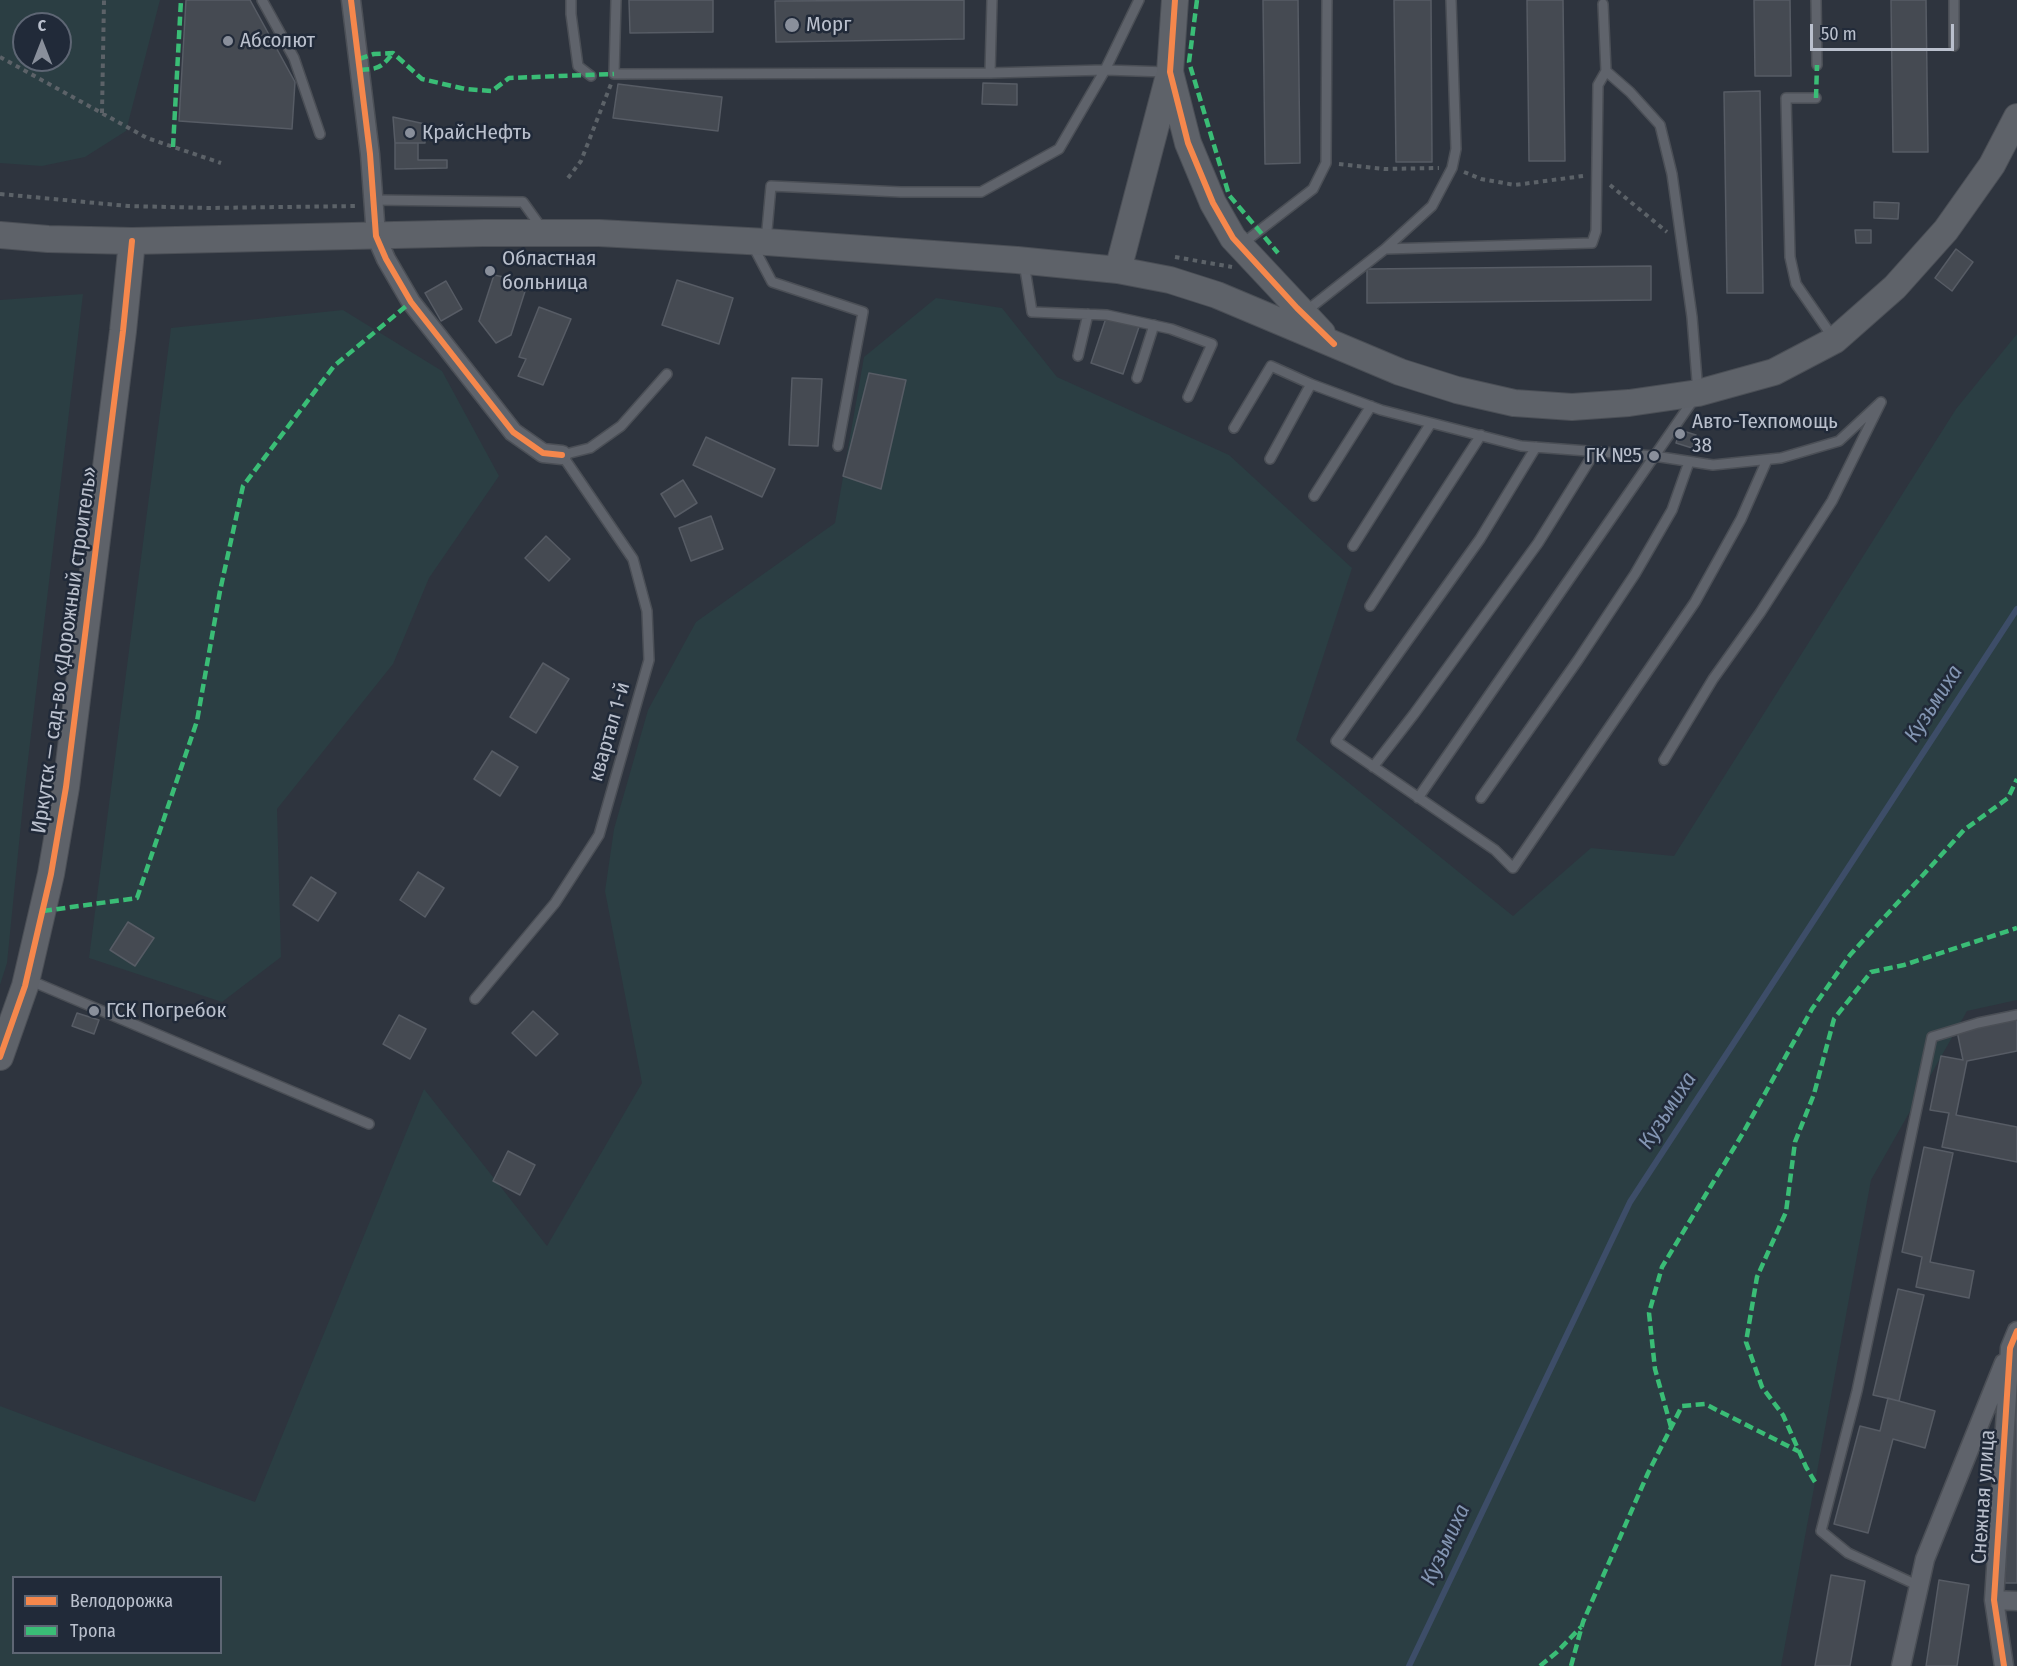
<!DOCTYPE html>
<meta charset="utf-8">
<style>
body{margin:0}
#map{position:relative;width:2017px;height:1666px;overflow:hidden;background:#2e343e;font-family:"Fira Sans Condensed",sans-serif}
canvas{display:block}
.legend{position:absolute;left:12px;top:1576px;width:210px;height:78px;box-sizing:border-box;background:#212a39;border:2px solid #5e6674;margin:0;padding:8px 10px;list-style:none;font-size:18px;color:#bac0cd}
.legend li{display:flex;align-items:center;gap:12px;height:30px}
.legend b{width:30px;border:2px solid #5e6674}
.north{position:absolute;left:12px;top:12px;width:60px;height:60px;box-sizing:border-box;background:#212a39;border:2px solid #5e6674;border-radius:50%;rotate:0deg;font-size:16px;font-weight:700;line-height:24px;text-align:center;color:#bac0cd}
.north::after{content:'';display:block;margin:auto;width:21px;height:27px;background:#898f9b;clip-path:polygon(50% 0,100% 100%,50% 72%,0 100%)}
.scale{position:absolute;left:1810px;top:24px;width:144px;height:27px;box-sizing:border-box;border:3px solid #bac0cd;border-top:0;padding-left:8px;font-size:18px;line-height:21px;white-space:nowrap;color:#bac0cd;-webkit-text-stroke:4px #212a39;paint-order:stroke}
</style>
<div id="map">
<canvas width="2017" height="1666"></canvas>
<ul class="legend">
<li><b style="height:8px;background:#f5874c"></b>Велодорожка</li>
<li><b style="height:8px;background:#3abd76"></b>Тропа</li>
</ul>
<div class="north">С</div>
<div class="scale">50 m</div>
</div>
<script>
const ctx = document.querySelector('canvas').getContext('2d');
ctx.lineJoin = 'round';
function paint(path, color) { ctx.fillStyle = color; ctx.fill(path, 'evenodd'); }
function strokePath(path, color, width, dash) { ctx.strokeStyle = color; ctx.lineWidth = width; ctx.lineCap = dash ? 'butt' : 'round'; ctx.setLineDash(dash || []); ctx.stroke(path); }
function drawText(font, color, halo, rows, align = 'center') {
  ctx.font = font + ' "Fira Sans Condensed",sans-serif'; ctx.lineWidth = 5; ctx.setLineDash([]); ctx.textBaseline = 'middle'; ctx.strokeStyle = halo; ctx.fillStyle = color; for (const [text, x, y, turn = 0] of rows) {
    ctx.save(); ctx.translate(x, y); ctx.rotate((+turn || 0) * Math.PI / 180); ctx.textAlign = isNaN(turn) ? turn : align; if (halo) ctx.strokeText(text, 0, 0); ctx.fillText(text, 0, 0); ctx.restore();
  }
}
paint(new Path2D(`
 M 0,0 L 160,0 L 126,131 L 85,157 L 42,166 L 0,163 ZM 24,24 L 60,24 L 60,60 L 24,60 Z
 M 83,294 L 24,794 L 7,963 L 0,985 L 0,300 Z
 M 936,298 L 1002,308 L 1057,377 L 1229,455 L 1352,568 L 1296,740 L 1513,916 L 1591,848 L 1674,856 L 1956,409 L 2017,334 L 2017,1000 L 1967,1011 L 1871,1180 L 1781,1666 L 0,1666 L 0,1406 L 255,1502 L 424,1089 L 547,1246 L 642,1083 L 605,891 L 614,829 L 648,710 L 696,622 L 835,523 L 864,357 ZM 14,1578 L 220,1578 L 220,1652 L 14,1652 Z
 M 343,310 L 442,371 L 499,476 L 429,578 L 393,664 L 277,809 L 281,957 L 222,1002 L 89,958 L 171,328 Z`), '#2b3e43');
strokePath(new Path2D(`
 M 1409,1666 L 1630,1202 L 2017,609`), '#3d4d68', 6);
const building = new Path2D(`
 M 186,0 L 250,0 L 295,82 L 292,129 L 179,121 Z
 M 629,0 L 713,0 L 713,32 L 630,33 Z
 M 964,0 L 964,39 L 776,42 L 775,1 Z
 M 1263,0 L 1298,0 L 1300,163 L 1265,164 Z
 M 1394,0 L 1431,0 L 1432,162 L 1396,162 Z
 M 1527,0 L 1563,0 L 1565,161 L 1529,161 Z
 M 1754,0 L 1790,0 L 1791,76 L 1755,76 Z
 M 1891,0 L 1926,0 L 1928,152 L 1893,152 Z
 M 983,83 L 1017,84 L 1017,105 L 982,104 Z
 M 618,84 L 722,97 L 718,131 L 613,118 Z
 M 1760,91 L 1763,293 L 1727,293 L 1724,92 Z
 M 393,117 L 425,124 L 425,143 L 395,143 Z
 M 395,143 L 418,143 L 418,160 L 447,160 L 447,168 L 395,169 Z
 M 1874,202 L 1899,203 L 1898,219 L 1874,218 Z
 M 1855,230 L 1871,230 L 1871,243 L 1856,243 Z
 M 1956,249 L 1973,262 L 1952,291 L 1935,278 Z
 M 1651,266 L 1651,300 L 1367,303 L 1367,269 Z
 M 494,275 L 528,282 L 511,335 L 496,343 L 479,321 Z
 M 677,280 L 733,298 L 719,344 L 662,325 Z
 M 446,281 L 462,309 L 441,321 L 425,293 Z
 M 539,307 L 571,319 L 543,385 L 518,376 L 526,359 L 519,357 Z
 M 1107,315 L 1139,327 L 1123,374 L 1091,363 Z
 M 869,373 L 906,380 L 881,489 L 843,476 Z
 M 792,378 L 822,379 L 818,446 L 789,445 Z
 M 1680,430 L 1696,435 L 1692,448 L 1676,443 Z
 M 706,437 L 775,469 L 762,497 L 693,465 Z
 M 683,480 L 697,503 L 675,517 L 661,494 Z
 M 711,516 L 723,549 L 691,561 L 679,528 Z
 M 546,536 L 570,559 L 549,581 L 525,558 Z
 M 543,663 L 569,679 L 536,733 L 510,717 Z
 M 492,751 L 518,767 L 500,796 L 474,779 Z
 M 418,872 L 444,888 L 425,917 L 400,900 Z
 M 311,877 L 336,893 L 318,921 L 293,905 Z
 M 128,922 L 154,938 L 135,966 L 110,950 Z
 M 533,1011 L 558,1034 L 536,1056 L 512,1033 Z
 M 77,1013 L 99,1020 L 94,1034 L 72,1026 Z
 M 399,1015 L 426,1029 L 410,1059 L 383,1044 Z
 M 2017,1019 L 2017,1051 L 1967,1061 L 1956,1115 L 2017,1127 L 2017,1162 L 1942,1147 L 1949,1113 L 1930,1110 L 1941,1056 L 1963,1060 L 1957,1031 Z
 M 1924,1147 L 1953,1153 L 1930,1262 L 1974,1271 L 1969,1298 L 1916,1287 L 1922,1257 L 1902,1252 Z
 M 508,1151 L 535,1165 L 520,1195 L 493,1181 Z
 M 1898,1289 L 1924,1295 L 1899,1401 L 1873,1395 Z
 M 2011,1365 L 2017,1365 L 2017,1583 L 2005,1583 Z
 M 1888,1398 L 1935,1411 L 1925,1448 L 1893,1439 L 1868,1533 L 1834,1524 L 1860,1426 L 1880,1431 Z
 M 1831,1575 L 1865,1581 L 1850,1666 L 1815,1666 Z
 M 1939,1580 L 1969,1585 L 1957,1666 L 1926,1666 Z`);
paint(building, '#454a52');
strokePath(building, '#575c65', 1.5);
const lane = new Path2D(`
 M 262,0 L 294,58 L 320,134
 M 571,0 L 571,14 L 578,66 L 591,76
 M 616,0 L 614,74 L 990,73
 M 992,0 L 990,73 L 1105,70 L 1167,72
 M 1816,0 L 1817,65
 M 1954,0 L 1954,46
 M 1816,98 L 1786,98 L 1790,257 L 1796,284 L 1834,339
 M 373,200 L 523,202 L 543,230
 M 766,241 L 771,186 L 901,192 L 981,192 L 1059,149 L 1105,70 L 1139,0
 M 752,244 L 772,282 L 863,312 L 838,446
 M 1242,244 L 1313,189 L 1326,163 L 1327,0
 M 1385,249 L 1432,206 L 1452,168 L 1456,149 L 1451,0
 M 1024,263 L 1032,312 L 1107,315 L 1171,329 L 1212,344 L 1188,397
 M 1305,312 L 1385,249 L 1592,243 L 1596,231 L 1598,85 L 1606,71
 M 1078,356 L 1088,314
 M 1137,378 L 1154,325
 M 1234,428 L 1271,366 L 1311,384 L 1381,410 L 1521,446 L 1654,456 L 1713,465 L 1781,458 L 1839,441 L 1881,402 L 1832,501 L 1760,613 L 1713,679 L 1664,760
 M 1536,447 L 1480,539 L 1336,741 L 1495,850 L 1513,868 L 1695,602 L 1741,519 L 1767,460
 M 1270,459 L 1311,384
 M 1314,496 L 1371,406
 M 1353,546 L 1431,423
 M 1370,606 L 1481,435
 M 1373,767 L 1414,714 L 1538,543 L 1594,453
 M 1418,798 L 1698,393 L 1692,317 L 1672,174 L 1660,125 L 1630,92 L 1606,71 L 1603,4
 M 1481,798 L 1578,660 L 1635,574 L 1672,510 L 1689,462
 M 29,980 L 369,1124
 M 475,999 L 555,903 L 599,835 L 649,660 L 647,611 L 633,559 L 562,455 L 590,448 L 621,426 L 667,374
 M 1919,1586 L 1848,1553 L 1821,1531 L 1857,1391 L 1932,1037 L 1978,1023 L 2017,1015`);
const street = new Path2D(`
 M 351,0 L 370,154 L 376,236 L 386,259 L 411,302 L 513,432 L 543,453 L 562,455
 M 1994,1600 L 2017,1601
 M 1901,1666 L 1925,1559 L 2004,1363
 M 2004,1666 L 1994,1600 L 2010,1348 L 2017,1331`);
const secondary = new Path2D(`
 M 1175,0 L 1170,72 L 1188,143 L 1213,203 L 1233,238 L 1322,333
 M 0,235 L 48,239 L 132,241 L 483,233 L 599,233 L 766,242 L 1017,260 L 1118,270 L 1170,280 L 1217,295 L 1400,372 L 1457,390 L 1514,403 L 1572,407 L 1629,403 L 1698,393 L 1774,372 L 1835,340 L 1895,287 L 1946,230 L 1992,165 L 2017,117
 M 1118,270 L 1168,79
 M 0,1057 L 25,986 L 51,874 L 66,787 L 123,331 L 132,241`);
strokePath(lane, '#4b4f56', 12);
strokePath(street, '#4b4f56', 21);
strokePath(secondary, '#4b4f56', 28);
strokePath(new Path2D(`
 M 0,57 L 147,138 L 221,163
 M 102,113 L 104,0
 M 1339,164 L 1384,169 L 1439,168
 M 1464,172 L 1481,179 L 1515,185 L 1583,176
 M 568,178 L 581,161 L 611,84
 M 1610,185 L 1667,232
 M 0,194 L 128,206 L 210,208 L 356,206
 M 1175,257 L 1232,267`), '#5c6268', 4, [4.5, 4.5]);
strokePath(lane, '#5f636b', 9);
strokePath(street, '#5f636b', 18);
strokePath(secondary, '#5e6269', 26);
strokePath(new Path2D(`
 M 1197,0 L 1189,62 L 1229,195 L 1278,253
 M 359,59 L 374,54 L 393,53 L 422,79 L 465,89 L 492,91 L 509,78 L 614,74
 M 360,70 C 379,69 381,68 393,53
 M 1816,98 L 1817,65
 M 173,147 L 181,0
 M 43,911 L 137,898 L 197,721 L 220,591 L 243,486 L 334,366 L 411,302
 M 1671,1427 L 1655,1369 L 1649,1313 L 1662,1267 L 1743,1133 L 1812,1009 L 1850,955 L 1964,830 L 2008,798 L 2017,779
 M 1815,1482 L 1806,1467 L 1783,1415 L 1762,1387 L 1746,1342 L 1757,1277 L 1786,1212 L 1795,1142 L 1814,1094 L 1834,1019 L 1871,972 L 1904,965 L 2017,928
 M 1540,1666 L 1557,1652 L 1581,1627
 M 1571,1666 L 1583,1622 L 1648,1473 L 1682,1406 L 1705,1404 L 1798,1451`), '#3abd76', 4.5, [9, 4.5]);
strokePath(new Path2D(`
 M 351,0 L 370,154 L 376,236 L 386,259 L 411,302 L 513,432 L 543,453 L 562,455
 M 1175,0 L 1170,72 L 1188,143 L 1213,203 L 1233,238 L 1297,308 L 1334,344
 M 0,1057 L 25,986 L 51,874 L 66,787 L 123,331 L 132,241
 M 2004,1666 L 1994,1600 L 2010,1348 L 2017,1331`), '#f5874c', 6);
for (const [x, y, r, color] of [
 [792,25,8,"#898f9b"],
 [228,41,6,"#898f9b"],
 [410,133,6,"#898f9b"],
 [490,271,6,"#898f9b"],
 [1680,434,6,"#898f9b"],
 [1654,456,6,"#898f9b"],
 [94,1011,6,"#898f9b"]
]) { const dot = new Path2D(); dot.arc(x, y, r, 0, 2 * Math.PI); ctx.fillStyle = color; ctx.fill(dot); strokePath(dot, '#212a39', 2); }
drawText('21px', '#bac0cd', '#212a39', [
 ["Морг",806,25],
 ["Абсолют",240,41],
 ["КрайсНефть",422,133],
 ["Областная",502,259],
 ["больница",502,283],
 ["Авто-Техпомощь",1692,422],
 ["38",1692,446],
 ["ГК №5",1642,456,"right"],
 ["ГСК Погребок",106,1011]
], 'left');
drawText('21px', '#bac0cd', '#212a39', [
 ["Иркутск — сад-во «Дорожный строитель»",65,650,-82],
 ["квартал 1-й",610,732,-74],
 ["Снежная улица",1984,1497,-86]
]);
drawText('italic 22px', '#8395b2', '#212a39', [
 ["Кузьмиха",1934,704,-57],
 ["Кузьмиха",1668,1111,-57],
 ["Кузьмиха",1446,1545,-65]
]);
</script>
